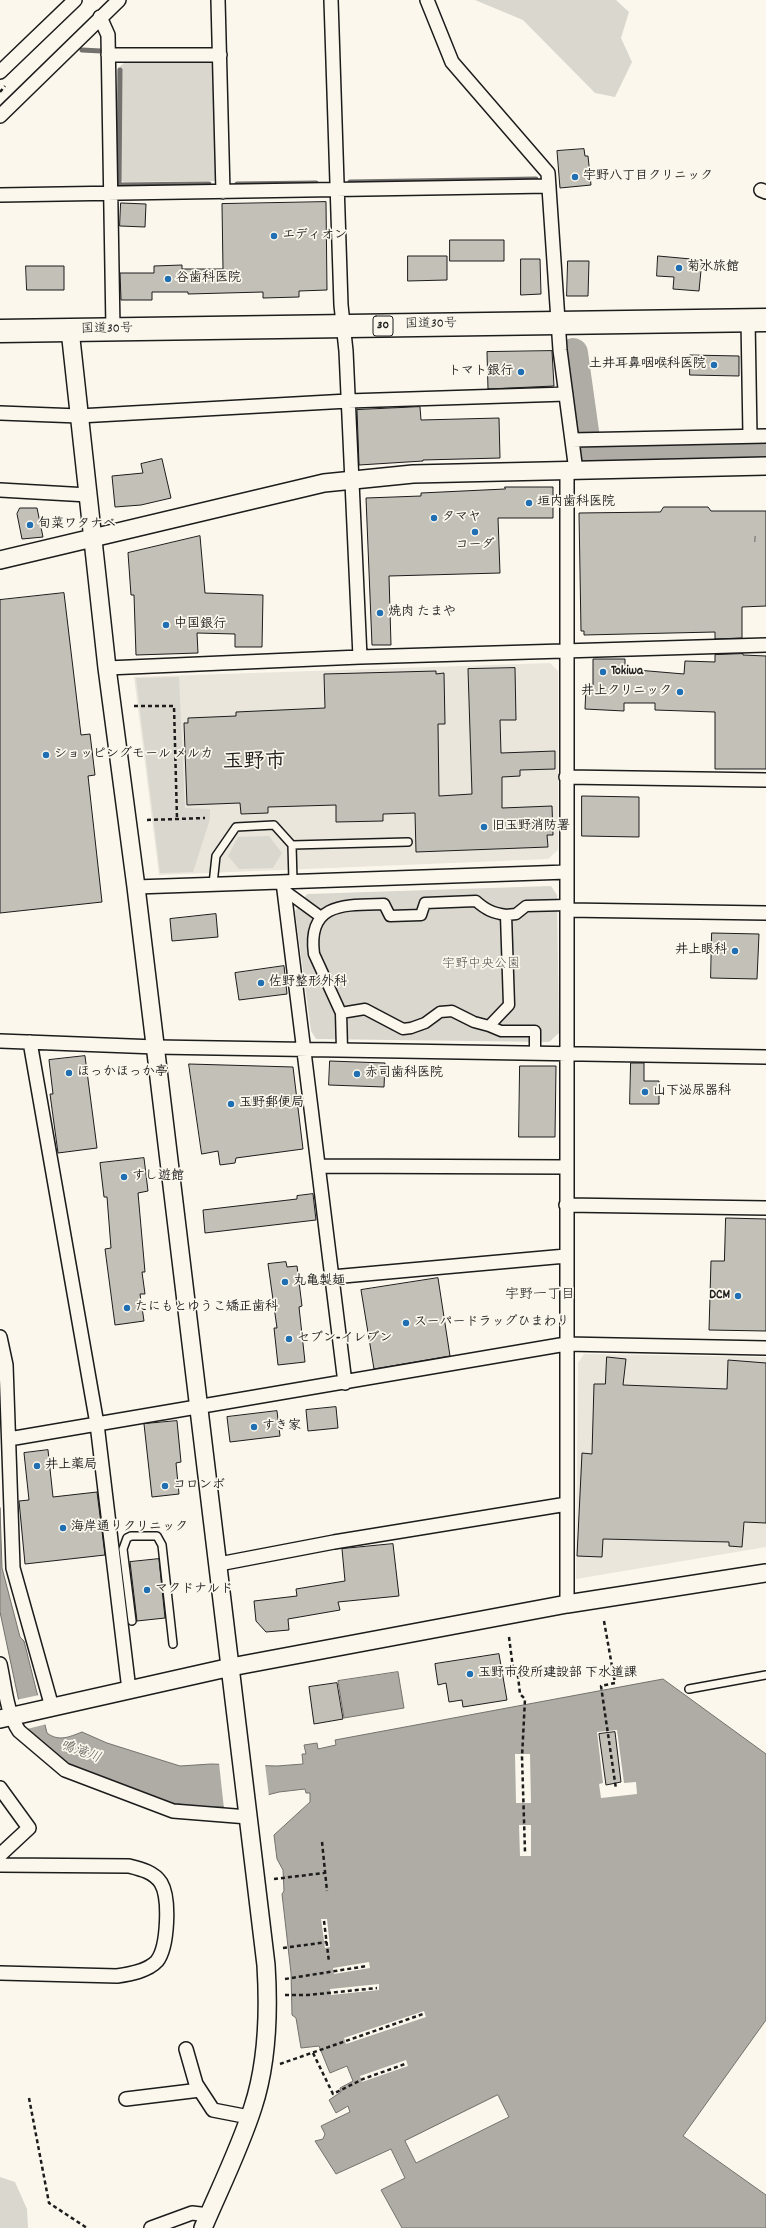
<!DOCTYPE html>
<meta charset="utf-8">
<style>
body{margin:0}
canvas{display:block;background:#fbf7ec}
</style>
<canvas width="766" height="2228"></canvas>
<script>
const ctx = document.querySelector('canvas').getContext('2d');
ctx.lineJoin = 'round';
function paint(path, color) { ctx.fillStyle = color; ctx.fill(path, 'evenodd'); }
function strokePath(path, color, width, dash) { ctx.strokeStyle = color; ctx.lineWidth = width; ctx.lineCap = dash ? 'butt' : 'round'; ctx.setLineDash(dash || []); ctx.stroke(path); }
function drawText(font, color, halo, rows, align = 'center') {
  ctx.font = font + ' Dekko,"Klee One",sans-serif'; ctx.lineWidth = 3.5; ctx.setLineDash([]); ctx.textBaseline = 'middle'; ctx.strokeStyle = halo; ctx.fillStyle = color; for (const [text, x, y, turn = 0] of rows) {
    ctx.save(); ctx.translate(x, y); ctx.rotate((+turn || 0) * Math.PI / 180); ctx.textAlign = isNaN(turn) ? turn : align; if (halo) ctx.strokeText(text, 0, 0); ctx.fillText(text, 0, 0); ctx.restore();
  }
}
paint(new Path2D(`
 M 550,663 L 558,671 L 558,850 L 548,859 L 159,875 L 134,677 Z
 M 584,1354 L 766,1357 L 766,1547 L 576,1579 L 578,1363 Z`), '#eae6dc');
paint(new Path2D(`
 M 475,0 L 616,0 L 629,12 L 621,38 L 632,62 L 615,97 L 595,93 L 523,20 Z
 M 207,60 L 214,65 L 216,181 L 124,182 L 117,178 L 117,69 L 125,62 Z
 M 179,677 L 185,808 L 210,809 L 210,819 L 193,872 L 160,873 L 136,678 Z
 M 269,836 L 282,853 L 273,868 L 239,869 L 228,856 L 238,837 Z
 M 551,886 L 557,895 L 559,1033 L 549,1042 L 316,1039 L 311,1031 L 295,911 L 307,894 Z
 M 0,2177 L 15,2182 L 27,2209 L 28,2228 L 0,2228 Z`), '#dad7ce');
const water = new Path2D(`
 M 0,1508 L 2,1568 L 20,1637 L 24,1641 L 47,1733 C 59,1742 69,1737 82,1732 L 107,1743 L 180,1766 L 211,1764 L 277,1766 L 303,1764 L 302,1754 L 306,1754 L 304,1745 L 317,1743 L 318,1749 L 336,1745 L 335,1740 L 663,1679 L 766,1754 L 766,2020 L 683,2136 L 766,2195 L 766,2228 L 402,2228 L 381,2190 L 405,2178 L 391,2149 L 336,2174 L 315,2141 L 323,2139 L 325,2134 L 321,2126 L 350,2112 L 348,2106 L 336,2113 L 329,2100 L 341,2092 L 340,2088 L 353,2081 L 347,2066 L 330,2073 L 319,2046 L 301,2048 L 296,2018 L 292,2015 L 291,1973 L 282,1894 L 284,1891 L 283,1870 L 277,1859 L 274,1835 L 310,1802 L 310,1793 L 306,1793 L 305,1789 L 279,1792 L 221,1807 L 197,1807 L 172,1803 L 71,1767 L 25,1730 L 0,1612 ZM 498,2095 L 509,2117 L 416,2163 L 405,2141 Z
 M 398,1672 L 404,1708 L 344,1718 L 338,1681 Z`);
paint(water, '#afaca5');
strokePath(water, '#74726e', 1);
paint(new Path2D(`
 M 39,1695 L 47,1724 L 23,1730 L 16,1700 Z
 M 617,1730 L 624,1783 L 636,1782 L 637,1794 L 601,1798 L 599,1784 L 603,1783 L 597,1732 Z
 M 515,1754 L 530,1754 L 531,1803 L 516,1803 Z
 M 219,1763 L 265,1764 L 269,1797 L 224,1809 Z
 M 519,1825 L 531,1825 L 531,1856 L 520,1856 Z
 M 321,1919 L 327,1919 L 330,1947 L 325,1948 Z
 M 369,1962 L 370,1968 L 334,1974 L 333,1968 Z
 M 379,1984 L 379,1990 L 331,1995 L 330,1989 Z
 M 424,2011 L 426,2017 L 346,2044 L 344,2038 Z
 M 406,2060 L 408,2066 L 362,2082 L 360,2076 Z`), '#fbf7ec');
strokePath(new Path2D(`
 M 82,50 L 101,51
 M 120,70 L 119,185 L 209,184
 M 350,182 L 536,179
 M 237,184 L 316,183`), '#74726e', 5);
strokePath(new Path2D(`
 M 573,353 L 587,453 L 766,448`), '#afaca5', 30);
const building = new Path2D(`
 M 584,149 L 585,156 L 588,156 L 591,185 L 560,188 L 557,151 Z
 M 326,202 L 327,290 L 299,291 L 299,297 L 263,298 L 263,292 L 188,294 L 188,292 L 152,292 L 152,300 L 121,300 L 120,273 L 154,273 L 154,266 L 182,265 L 182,269 L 223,269 L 222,204 Z
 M 121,203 L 146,204 L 145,227 L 120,226 Z
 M 450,240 L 504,240 L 504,261 L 450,261 Z
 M 408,256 L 447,256 L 447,280 L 408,281 Z
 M 658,256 L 702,260 L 699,291 L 673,289 L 674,277 L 657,276 Z
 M 521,259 L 540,259 L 541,294 L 521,295 Z
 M 568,261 L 589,261 L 588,296 L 567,296 Z
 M 26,266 L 64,266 L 64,290 L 27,290 Z
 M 552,351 L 554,386 L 488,389 L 487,352 Z
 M 690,355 L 739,356 L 739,376 L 690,375 Z
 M 420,407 L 421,420 L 499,418 L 500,458 L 423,460 L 423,461 L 359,465 L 357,410 Z
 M 162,459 L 171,498 L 141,505 L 115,507 L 112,476 L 143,473 L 141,464 Z
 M 505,487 L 553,487 L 553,518 L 498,518 L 500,573 L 389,576 L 391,645 L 372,645 L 366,498 L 421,496 L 421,493 L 505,489 Z
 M 664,507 L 708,507 L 711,511 L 766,511 L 766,606 L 742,607 L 742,638 L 715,639 L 715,632 L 584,635 L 584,631 L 581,631 L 579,513 L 660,512 Z
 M 20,508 L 37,508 L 43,537 L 22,539 L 17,514 Z
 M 200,536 L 205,593 L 263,595 L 262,647 L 235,647 L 235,634 L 197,633 L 198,653 L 136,655 L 134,595 L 131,595 L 128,553 Z
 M 64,593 L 81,735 L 90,734 L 95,775 L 88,776 L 102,902 L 0,913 L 0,600 Z
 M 743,654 L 743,655 L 766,656 L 766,769 L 715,769 L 715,712 L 655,710 L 655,703 L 624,703 L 624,711 L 585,709 L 586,687 L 593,687 L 593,659 L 625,659 L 625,669 L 684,674 L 685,661 L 715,662 L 715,655 Z
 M 515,668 L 516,720 L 500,720 L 501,753 L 555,751 L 555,769 L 520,770 L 520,776 L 502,777 L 502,808 L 552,806 L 553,835 L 547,835 L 548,847 L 416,852 L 415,813 L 383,814 L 383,821 L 336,822 L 336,805 L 268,807 L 268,813 L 241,814 L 240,803 L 187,805 L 184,723 L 188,723 L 188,718 L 236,716 L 236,712 L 325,708 L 324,674 L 436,671 L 436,674 L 444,673 L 445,724 L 438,724 L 439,796 L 472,794 L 468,669 Z
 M 582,796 L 639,797 L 639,837 L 582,836 Z
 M 216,914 L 218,937 L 172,941 L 170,919 Z
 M 712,933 L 759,934 L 757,979 L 711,978 Z
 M 284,966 L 287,994 L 239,1000 L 235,973 Z
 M 85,1056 L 97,1148 L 58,1153 L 50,1094 L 53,1094 L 49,1060 Z
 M 330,1061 L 385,1063 L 384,1087 L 329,1085 Z
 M 631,1063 L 644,1063 L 644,1081 L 659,1081 L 659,1104 L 630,1104 Z
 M 189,1064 L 293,1067 L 303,1149 L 236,1158 L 235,1163 L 220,1165 L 218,1151 L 202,1154 Z
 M 520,1066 L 556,1066 L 555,1137 L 519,1137 Z
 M 144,1158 L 148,1191 L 138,1193 L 145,1272 L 142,1272 L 145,1294 L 140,1294 L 144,1321 L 115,1325 L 105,1249 L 111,1248 L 107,1197 L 104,1197 L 100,1163 Z
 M 313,1194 L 316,1220 L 205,1233 L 203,1210 L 297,1199 L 297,1196 Z
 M 726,1218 L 766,1219 L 766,1331 L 709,1330 L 711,1261 L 724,1261 Z
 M 286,1262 L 287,1267 L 297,1266 L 302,1306 L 299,1307 L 305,1362 L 278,1365 L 274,1328 L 277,1328 L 268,1264 Z
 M 438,1278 L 450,1356 L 374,1369 L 361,1290 Z
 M 607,1357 L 626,1359 L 623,1385 L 727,1389 L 728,1360 L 766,1363 L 766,1523 L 744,1522 L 742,1547 L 729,1546 L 729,1542 L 603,1539 L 602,1557 L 577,1556 L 582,1453 L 592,1454 L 594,1384 L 605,1384 Z
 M 336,1407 L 338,1428 L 308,1431 L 306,1410 Z
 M 277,1411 L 280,1436 L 230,1442 L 227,1417 Z
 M 177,1421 L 181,1462 L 176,1463 L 179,1494 L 152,1497 L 144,1424 Z
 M 48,1450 L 53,1497 L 97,1492 L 105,1555 L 25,1564 L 19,1501 L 29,1500 L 24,1453 Z
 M 393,1544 L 399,1596 L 338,1602 L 340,1610 L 288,1619 L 289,1630 L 266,1632 L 256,1621 L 254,1601 L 297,1596 L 296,1589 L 345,1581 L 342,1549 Z
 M 159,1559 L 165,1618 L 137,1621 L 130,1562 Z
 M 499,1654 L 507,1700 L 463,1707 L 462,1700 L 449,1702 L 446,1683 L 438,1685 L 435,1664 Z
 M 337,1683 L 343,1719 L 314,1724 L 309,1687 Z
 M 615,1732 L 621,1782 L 606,1785 L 599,1734 Z`);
paint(building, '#c3c0b8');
strokePath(building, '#1c1c1c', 1);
const service = new Path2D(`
 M 292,845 L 408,842
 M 213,884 L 216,856 L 236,827 L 274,825 L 292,845 L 293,881
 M 132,1621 L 123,1549 L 127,1538 L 131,1536 L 157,1536 L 162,1545 L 173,1644
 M 689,1689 L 766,1675`);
const pedestrian = new Path2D(`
 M 284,890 L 321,917
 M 506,915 L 516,914 L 526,906 L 567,905
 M 341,1013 L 365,1009 L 403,1029 L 411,1028 L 425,1023 L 440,1012 L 452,1011 L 474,1022 L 489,1026 L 509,1005 L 506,915 C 493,913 486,910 476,901 L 425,903 L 421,915 L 390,916 L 384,904 C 345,905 307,902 314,954 L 341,1013 L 342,1049
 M 489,1026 L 501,1031 L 535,1031 L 535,1053`);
const minor = new Path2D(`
 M 218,0 L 223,192
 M 331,0 L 341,305 L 346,351 L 360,657
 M 427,0 L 452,62 L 548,173 L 560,350 L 576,471
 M 100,17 L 108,35 L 113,329
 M 108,55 L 220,55
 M 0,72 L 75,0
 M 0,116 L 119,0
 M 761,190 L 766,192
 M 0,195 L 549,186
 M 748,320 L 750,436
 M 0,413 L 79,416 L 348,401 L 566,394
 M 572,440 L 766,436
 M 0,490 L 88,495
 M 107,668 L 360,657 L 766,645
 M 566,777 L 766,780
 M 283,882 L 345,1383
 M 136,887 L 567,872
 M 567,910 L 766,913
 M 0,1041 L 156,1047 L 766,1057
 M 30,1042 L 97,1424 L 129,1690
 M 318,1166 L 567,1167
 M 566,1205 L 766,1208
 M 332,1277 L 566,1256
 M 0,1337 L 6,1365 L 13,1568 L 52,1707
 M 9,1439 L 566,1344 L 766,1348
 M 219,1564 L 334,1542 L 567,1504
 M 567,1604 L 567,471
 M 0,1664 C 5,1686 6,1711 19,1731 L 65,1770 L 173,1811 L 248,1817
 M 0,1788 L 29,1828 L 0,1855
 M 0,1865 L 129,1866 C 141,1869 154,1872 161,1883 C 170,1898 168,1947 157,1961 C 148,1971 130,1974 117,1976 L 0,1973
 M 186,2049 L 196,2084 L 213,2110 L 249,2117
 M 126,2099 L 200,2090
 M 151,2228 L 192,2213 L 209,2215`);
const tertiary = new Path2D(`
 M 70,330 L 107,668 L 136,887 L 266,1965 C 269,2012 268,2061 253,2107 C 240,2148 220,2188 203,2228
 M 0,560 L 324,483 L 413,474 L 766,466
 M 0,1719 L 231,1667 L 567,1604 L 766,1573`);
const trunk = new Path2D(`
 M 0,331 L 766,320`);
strokePath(service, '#1c1c1c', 10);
strokePath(pedestrian, '#1c1c1c', 13);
strokePath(minor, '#1c1c1c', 16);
strokePath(tertiary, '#1c1c1c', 20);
strokePath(trunk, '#1c1c1c', 25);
strokePath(new Path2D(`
 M 0,92 L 5,86
 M 134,706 L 174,706 L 177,819
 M 147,820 L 205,818
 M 604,1621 L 615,1683 L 601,1686 L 616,1789
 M 509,1637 L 514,1676 L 518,1676 L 520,1694 L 525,1699 L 522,1757 L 525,1852
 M 322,1842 L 327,1891
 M 274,1879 L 324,1873
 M 324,1921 L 329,1962
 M 283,1948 L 327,1942
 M 285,1979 L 367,1966
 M 285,1995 L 308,1995 L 377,1988
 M 313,2053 L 333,2094 L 363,2079 L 405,2064
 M 280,2064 L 423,2014
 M 29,2098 L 49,2203 L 87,2228`), '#1c1c1c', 2.5, [4, 3]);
strokePath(service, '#fbf7ec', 7);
strokePath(pedestrian, '#fbf7ec', 10);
strokePath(minor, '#fbf7ec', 13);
strokePath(tertiary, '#fbf7ec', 17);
strokePath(trunk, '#fbf7ec', 22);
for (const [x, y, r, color] of [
 [575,177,4,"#1f6fb2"],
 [274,236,4,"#1f6fb2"],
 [679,268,4,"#1f6fb2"],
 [168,279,4,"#1f6fb2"],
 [714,365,4,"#1f6fb2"],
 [521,372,4,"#1f6fb2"],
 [529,503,4,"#1f6fb2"],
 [434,518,4,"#1f6fb2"],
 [30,525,4,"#1f6fb2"],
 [475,532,4,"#1f6fb2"],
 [380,613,4,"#1f6fb2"],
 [166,625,4,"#1f6fb2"],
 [603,672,4,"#1f6fb2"],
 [680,692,4,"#1f6fb2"],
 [46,755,4,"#1f6fb2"],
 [484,827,4,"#1f6fb2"],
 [735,951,4,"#1f6fb2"],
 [261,983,4,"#1f6fb2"],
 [69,1073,4,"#1f6fb2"],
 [357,1074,4,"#1f6fb2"],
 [645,1092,4,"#1f6fb2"],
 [231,1104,4,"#1f6fb2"],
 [124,1177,4,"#1f6fb2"],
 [285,1282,4,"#1f6fb2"],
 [738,1296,4,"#1f6fb2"],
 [127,1308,4,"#1f6fb2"],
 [406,1323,4,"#1f6fb2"],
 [289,1339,4,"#1f6fb2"],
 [254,1427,4,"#1f6fb2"],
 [37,1466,4,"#1f6fb2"],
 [165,1486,4,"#1f6fb2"],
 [63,1528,4,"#1f6fb2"],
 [147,1590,4,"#1f6fb2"],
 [470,1674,4,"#1f6fb2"]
]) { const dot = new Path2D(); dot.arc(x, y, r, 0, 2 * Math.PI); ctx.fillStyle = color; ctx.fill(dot); strokePath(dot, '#fbf7ec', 1.5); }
drawText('11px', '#464543', null, [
 ["1",755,540]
]);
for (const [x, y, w] of [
 [383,326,20]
]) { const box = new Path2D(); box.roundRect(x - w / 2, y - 10, w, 20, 3); ctx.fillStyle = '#fbf7ec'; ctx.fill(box); strokePath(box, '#1c1c1c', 1); }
drawText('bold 12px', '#1c1c1c', null, [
 ["30",383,326]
]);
drawText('bold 13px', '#1c1c1c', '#fbf7ec', [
 ["宇野八丁目クリニック",583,177],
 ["エディオン",282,236],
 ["菊水旅館",687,268],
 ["谷歯科医院",176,279],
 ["土井耳鼻咽喉科医院",706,365,"right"],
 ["トマト銀行",513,372,"right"],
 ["垣内歯科医院",537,503],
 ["タマヤ",442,518],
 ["旬菜ワタナベ",38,525],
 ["コーダ",475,546,"center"],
 ["焼肉 たまや",388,613],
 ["中国銀行",174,625],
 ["Tokiwa",611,672],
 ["井上クリニック",672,692,"right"],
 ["ショッピングモール メルカ",54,755],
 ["旧玉野消防署",492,827],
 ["井上眼科",727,951,"right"],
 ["佐野整形外科",269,983],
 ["ほっかほっか亭",77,1073],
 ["赤司歯科医院",365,1074],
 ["山下泌尿器科",653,1092],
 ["玉野郵便局",239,1104],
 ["すし遊館",132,1177],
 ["丸亀製麺",293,1282],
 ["DCM",730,1296,"right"],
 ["たにもとゆうこ矯正歯科",135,1308],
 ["スーパードラッグひまわり",414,1323],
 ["セブン-イレブン",297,1339],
 ["すき家",262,1427],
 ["井上薬局",45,1466],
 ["コロンボ",173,1486],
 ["海岸通りクリニック",71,1528],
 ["マクドナルド",155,1590],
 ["玉野市役所建設部 下水道課",478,1674]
], 'left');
drawText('13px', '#1c1c1c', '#fbf7ec', [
 ["国道30号",431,325,-1],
 ["国道30号",107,330,-1]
]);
drawText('13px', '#555451', '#fbf7ec', [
 ["宇野中央公園",481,965]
]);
drawText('14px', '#1c1c1c', '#fbf7ec', [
 ["宇野一丁目",540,1296]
]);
drawText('italic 14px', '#575653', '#fbf7ec', [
 ["鳴滝川",80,1753,20]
]);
drawText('bold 21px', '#1c1c1c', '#fbf7ec', [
 ["玉野市",254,764]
]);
</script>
